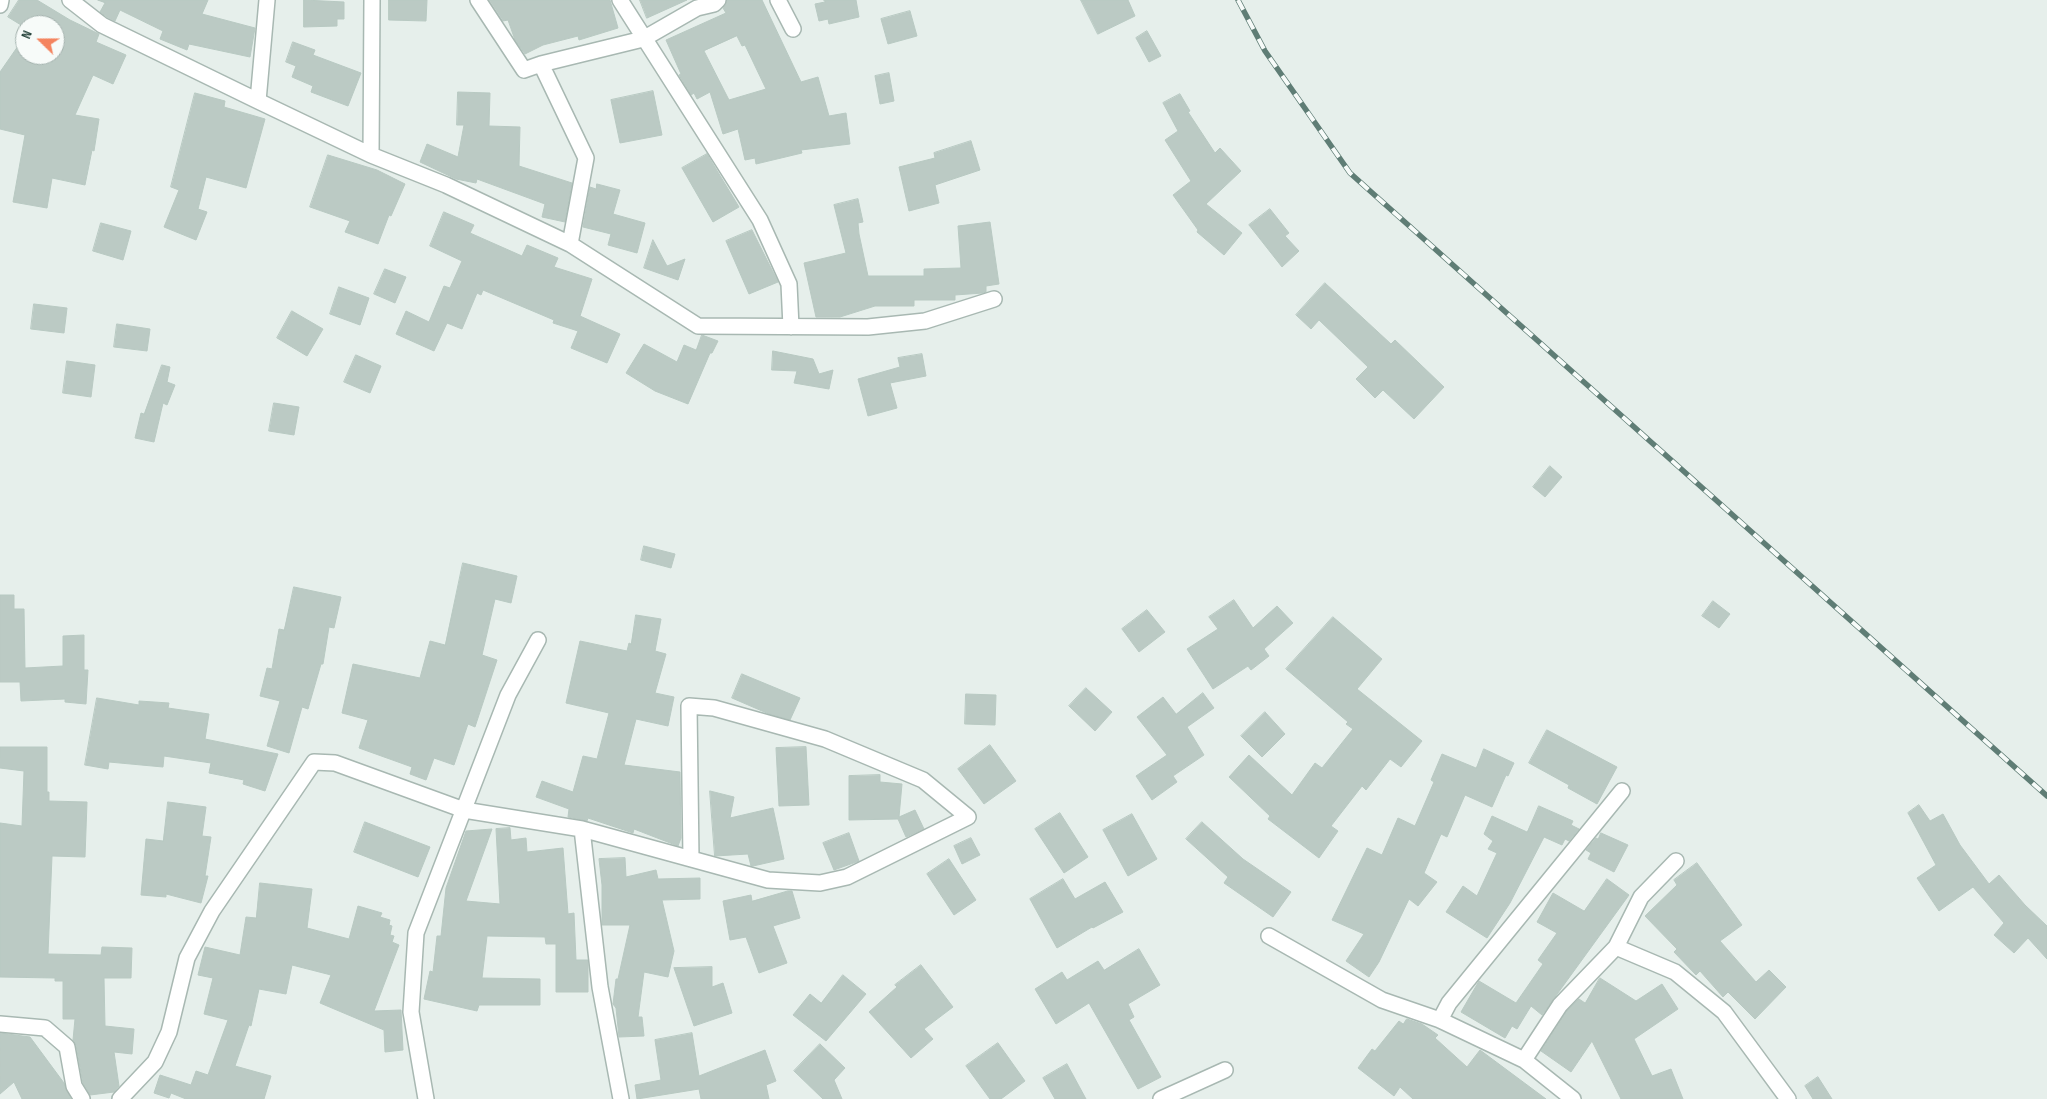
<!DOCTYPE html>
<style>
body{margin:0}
#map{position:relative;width:2047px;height:1099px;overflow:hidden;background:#e6efeb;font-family:"Sofia Sans Condensed",sans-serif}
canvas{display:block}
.north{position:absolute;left:15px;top:15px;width:50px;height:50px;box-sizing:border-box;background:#f7fbf9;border:1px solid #a3b1ad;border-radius:50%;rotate:292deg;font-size:14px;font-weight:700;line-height:20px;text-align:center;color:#24423a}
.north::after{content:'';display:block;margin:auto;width:18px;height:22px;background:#f4845f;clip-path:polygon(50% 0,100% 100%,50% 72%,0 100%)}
</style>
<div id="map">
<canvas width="2047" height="1099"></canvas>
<div class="north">N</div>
</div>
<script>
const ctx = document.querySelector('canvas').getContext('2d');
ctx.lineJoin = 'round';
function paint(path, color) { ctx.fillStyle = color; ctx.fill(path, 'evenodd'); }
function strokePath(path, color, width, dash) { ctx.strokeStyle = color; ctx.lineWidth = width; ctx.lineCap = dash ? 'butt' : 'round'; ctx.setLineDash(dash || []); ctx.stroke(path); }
const building = new Path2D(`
 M 19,0 L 37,0 L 70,20 L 99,34 L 96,42 L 126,55 L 113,84 L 93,75 L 75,115 L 99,119 L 94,151 L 92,150 L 85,185 L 52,178 L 47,208 L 13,202 L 25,135 L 0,129 L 0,72 L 25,36 L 25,55 L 55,55 L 55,25 L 21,25 L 8,17 Z
 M 98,0 L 208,0 L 202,14 L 255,28 L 250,57 L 189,44 L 187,50 L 160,39 L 163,31 L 120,10 L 115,21 L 107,17 L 100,12 L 105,3 Z
 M 304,0 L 344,2 L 344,19 L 337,19 L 337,26 L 304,27 Z
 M 389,0 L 427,0 L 426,21 L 389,20 Z
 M 489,0 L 610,0 L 618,28 L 579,40 L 578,36 L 543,45 L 525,54 L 515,40 L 508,20 L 503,21 Z
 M 640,0 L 687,0 L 647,18 Z
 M 727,0 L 762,0 L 801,82 L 818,77 L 829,116 L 846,113 L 850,144 L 801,150 L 802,153 L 756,164 L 755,158 L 745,160 L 738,129 L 723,134 L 710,92 L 697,99 L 694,93 L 691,95 L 679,75 L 681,74 L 666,40 L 726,13 L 723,8 ZM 737,36 L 742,46 L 745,45 L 766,89 L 729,100 L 704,51 Z
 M 824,0 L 856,0 L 859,17 L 829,24 L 828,19 L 819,21 L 815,4 L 825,2 Z
 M 1081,0 L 1128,0 L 1135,16 L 1098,34 Z
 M 910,11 L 917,36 L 888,44 L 881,19 Z
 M 1147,31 L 1161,56 L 1149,62 L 1136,38 Z
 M 293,42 L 315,50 L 313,55 L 361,73 L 348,106 L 311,92 L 313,86 L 292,77 L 296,66 L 286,62 Z
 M 889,73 L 894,101 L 880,104 L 875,76 Z
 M 653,91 L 662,135 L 620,143 L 611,100 Z
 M 458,92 L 490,93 L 489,126 L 520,127 L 519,166 L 572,183 L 565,222 L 542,217 L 545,204 L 477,179 L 476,183 L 456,179 L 420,162 L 427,144 L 458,157 L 464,125 L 457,125 Z
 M 195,93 L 225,101 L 224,107 L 265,119 L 246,188 L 206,177 L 198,209 L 207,212 L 196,240 L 164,227 L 179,190 L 171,187 Z
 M 1180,94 L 1190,111 L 1188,112 L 1215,153 L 1220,148 L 1241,171 L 1206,204 L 1242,233 L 1224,255 L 1197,232 L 1198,230 L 1173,195 L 1191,181 L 1165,140 L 1178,131 L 1163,103 Z
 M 971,141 L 980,170 L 935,185 L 939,203 L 909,211 L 899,167 L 935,158 L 934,153 Z
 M 707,154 L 739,207 L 713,222 L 682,168 Z
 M 328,155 L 377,170 L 405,184 L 391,216 L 389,215 L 378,244 L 345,232 L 350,221 L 310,207 Z
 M 597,184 L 620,190 L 613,214 L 645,223 L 637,253 L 608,245 L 611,234 L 583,227 L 590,187 L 596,189 Z
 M 858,199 L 863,222 L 858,223 L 859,234 L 868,276 L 924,276 L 924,269 L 961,268 L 958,226 L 990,222 L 999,284 L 986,286 L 986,292 L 983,293 L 955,295 L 955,300 L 914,300 L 914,306 L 875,306 L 840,317 L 816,317 L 804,263 L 846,253 L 834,205 Z
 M 1270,209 L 1289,233 L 1285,236 L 1299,251 L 1282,267 L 1249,225 Z
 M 444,212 L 474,225 L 470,233 L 522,256 L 527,245 L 558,258 L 554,267 L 592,279 L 580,316 L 620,334 L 607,363 L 571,348 L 578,331 L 553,323 L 554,320 L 483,290 L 481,295 L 477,293 L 462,329 L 447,323 L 434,351 L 396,334 L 406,311 L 429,322 L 444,286 L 450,288 L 462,261 L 430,246 Z
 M 101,223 L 131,231 L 123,260 L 93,251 Z
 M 752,230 L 778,282 L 749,294 L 726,241 Z
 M 653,240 L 667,266 L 685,259 L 678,280 L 644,268 Z
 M 385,269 L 406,277 L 395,303 L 374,294 Z
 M 1325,283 L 1391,344 L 1395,340 L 1444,387 L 1414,419 L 1383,390 L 1375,398 L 1356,379 L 1368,367 L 1319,320 L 1311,329 L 1296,315 Z
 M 339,287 L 369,298 L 360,325 L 330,314 Z
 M 34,304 L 67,308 L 64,333 L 31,329 Z
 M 292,311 L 323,329 L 307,356 L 277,338 Z
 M 117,324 L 150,329 L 147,351 L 114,347 Z
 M 702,335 L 718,341 L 712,353 L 710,353 L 688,404 L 655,391 L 626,373 L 644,344 L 677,362 L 684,345 L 696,350 Z
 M 773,351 L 813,359 L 819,374 L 833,370 L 829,389 L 794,383 L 797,371 L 772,370 Z
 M 922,354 L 926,376 L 890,383 L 897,408 L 868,416 L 858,379 L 900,367 L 898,358 Z
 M 356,355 L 381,366 L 370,393 L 344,382 Z
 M 67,361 L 95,365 L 91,397 L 63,393 Z
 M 162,365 L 170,367 L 167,382 L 175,385 L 167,405 L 163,403 L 154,442 L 135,438 L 141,413 L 144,414 Z
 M 274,403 L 299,407 L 294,435 L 269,431 Z
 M 1550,466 L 1562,477 L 1545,497 L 1533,487 Z
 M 644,546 L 675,554 L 671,568 L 641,560 Z
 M 463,563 L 517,576 L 511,603 L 495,599 L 482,655 L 497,660 L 475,727 L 468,724 L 454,765 L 434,758 L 426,780 L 410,774 L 412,767 L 359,748 L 368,720 L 342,713 L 353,664 L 420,678 L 430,641 L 445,645 Z
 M 294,587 L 341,597 L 334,628 L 329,627 L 323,664 L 321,664 L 308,709 L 302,707 L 289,753 L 267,746 L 280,701 L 260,696 L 267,668 L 272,669 L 279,629 L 284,630 Z
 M 0,595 L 14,595 L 14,609 L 24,609 L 25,668 L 63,666 L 63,636 L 84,635 L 84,670 L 88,670 L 86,704 L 65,702 L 65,699 L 21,701 L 20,682 L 0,682 Z
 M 1234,600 L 1253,628 L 1277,606 L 1293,623 L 1264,649 L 1269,656 L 1251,670 L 1248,666 L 1213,689 L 1187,649 L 1218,629 L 1209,617 Z
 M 1713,601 L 1730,614 L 1719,628 L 1702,616 Z
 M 1147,610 L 1165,632 L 1139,652 L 1122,629 Z
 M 636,615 L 661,619 L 655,651 L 666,654 L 655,693 L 674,697 L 668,726 L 636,719 L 624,765 L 680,772 L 681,838 L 678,846 L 634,829 L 633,833 L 588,818 L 587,821 L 568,817 L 569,809 L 536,797 L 542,781 L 573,792 L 583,756 L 597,759 L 609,713 L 566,703 L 580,641 L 627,651 L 629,643 L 631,644 Z
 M 1333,617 L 1382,659 L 1357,689 L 1422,741 L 1401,767 L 1390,759 L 1366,790 L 1362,786 L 1331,826 L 1338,831 L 1319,858 L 1268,819 L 1270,816 L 1229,777 L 1249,755 L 1292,795 L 1315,763 L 1322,768 L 1353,729 L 1346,724 L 1348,722 L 1286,669 Z
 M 742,674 L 800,698 L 790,720 L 769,714 L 732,698 Z
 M 1086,688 L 1112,712 L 1095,731 L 1069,706 Z
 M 1203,693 L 1214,708 L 1187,727 L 1204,755 L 1173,776 L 1177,782 L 1152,800 L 1136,776 L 1167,755 L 1137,717 L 1163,697 L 1176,714 Z
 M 966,694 L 996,695 L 995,725 L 965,724 Z
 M 97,698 L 139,705 L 139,701 L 169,703 L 168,708 L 209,714 L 205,739 L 278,754 L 265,791 L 243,784 L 244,780 L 209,773 L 211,763 L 164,756 L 163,767 L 109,762 L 108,769 L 85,765 Z
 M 1265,712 L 1285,734 L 1262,757 L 1241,736 Z
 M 1547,730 L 1617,767 L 1597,804 L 1568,788 L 1569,785 L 1529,763 Z
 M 990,745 L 1016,781 L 984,804 L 958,769 Z
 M 0,747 L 47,747 L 47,792 L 49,792 L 49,801 L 87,802 L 85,857 L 52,856 L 48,954 L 101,955 L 102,947 L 132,948 L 131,978 L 104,978 L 105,1026 L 134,1029 L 132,1054 L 114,1052 L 119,1086 L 114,1092 L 90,1095 L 83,1083 L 76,1045 L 73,1040 L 75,1019 L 63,1019 L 63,981 L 55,981 L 55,978 L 0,977 L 0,823 L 22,826 L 24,771 L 0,768 Z
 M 806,747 L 809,805 L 779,806 L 776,748 Z
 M 1484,749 L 1514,763 L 1508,776 L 1506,775 L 1492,807 L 1465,795 L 1447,837 L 1441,834 L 1424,873 L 1437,882 L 1418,906 L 1409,899 L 1379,962 L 1369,977 L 1346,961 L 1364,934 L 1332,920 L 1367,848 L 1382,855 L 1398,818 L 1415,826 L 1434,782 L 1431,780 L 1442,754 L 1476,768 Z
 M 880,775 L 880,782 L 902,784 L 899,817 L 915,810 L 924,829 L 906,837 L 898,819 L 849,820 L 849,776 Z
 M 710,791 L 734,797 L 730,818 L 773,808 L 784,859 L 753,866 L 751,866 L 748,854 L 715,856 Z
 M 168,802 L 206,807 L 202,836 L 211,837 L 205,876 L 208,876 L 201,903 L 166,894 L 166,897 L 141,895 L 146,839 L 163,841 Z
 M 1919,805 L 1930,821 L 1943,814 L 1960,845 L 1989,884 L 1999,875 L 2025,905 L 2047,926 L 2047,959 L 2028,938 L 2014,953 L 1994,935 L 2004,923 L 1973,887 L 1939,911 L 1917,878 L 1936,865 L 1908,813 Z
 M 1539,806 L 1573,821 L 1571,825 L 1579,829 L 1569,841 L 1565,839 L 1562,845 L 1544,837 L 1510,903 L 1487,938 L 1446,912 L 1463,886 L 1477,896 L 1497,853 L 1488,849 L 1493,841 L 1484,834 L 1492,816 L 1527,832 Z
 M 1060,813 L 1088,857 L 1064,873 L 1035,829 Z
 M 1132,814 L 1157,859 L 1128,876 L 1103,830 Z
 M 365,822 L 430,847 L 418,877 L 354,852 Z
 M 1202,822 L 1243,859 L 1291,892 L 1273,917 L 1224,883 L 1228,877 L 1186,839 Z
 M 510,828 L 511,840 L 526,838 L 527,852 L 563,848 L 568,914 L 574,913 L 576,960 L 588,960 L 588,992 L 556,992 L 556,944 L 546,944 L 545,937 L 487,936 L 482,978 L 540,979 L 540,1005 L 479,1005 L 477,1011 L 424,999 L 430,971 L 433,972 L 437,936 L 441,936 L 446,888 L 466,831 L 492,829 L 466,901 L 500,904 L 496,829 Z
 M 849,833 L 859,861 L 834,870 L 823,843 Z
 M 1601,833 L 1628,845 L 1614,872 L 1588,859 L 1591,853 L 1586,850 L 1596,838 L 1598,839 Z
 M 971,838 L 980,855 L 962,864 L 954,846 Z
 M 625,858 L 626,877 L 656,870 L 658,879 L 700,878 L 700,899 L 662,900 L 674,951 L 668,977 L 644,972 L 638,1017 L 642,1017 L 644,1036 L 619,1037 L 616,1008 L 613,1004 L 616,979 L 618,979 L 630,925 L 602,925 L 602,885 L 599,859 Z
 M 949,859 L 976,900 L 954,915 L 927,874 Z
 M 1697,863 L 1742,925 L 1720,941 L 1756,982 L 1769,970 L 1786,987 L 1755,1019 L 1728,992 L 1723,997 L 1700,971 L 1696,975 L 1674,952 L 1677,949 L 1645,916 L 1677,885 L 1674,880 Z
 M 1063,879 L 1075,899 L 1105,882 L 1123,912 L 1093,928 L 1092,927 L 1057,948 L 1030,899 Z
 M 1607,879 L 1629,895 L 1542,1015 L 1531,1006 L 1517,1029 L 1512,1026 L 1505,1038 L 1461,1012 L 1479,981 L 1516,1003 L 1543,964 L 1538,960 L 1557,933 L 1537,922 L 1553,893 L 1584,911 Z
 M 260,883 L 312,889 L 307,928 L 349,939 L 358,906 L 382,913 L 380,917 L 390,920 L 389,925 L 392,926 L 390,935 L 394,936 L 392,942 L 399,945 L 374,1011 L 401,1010 L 403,1050 L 385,1052 L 384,1030 L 320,1003 L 331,975 L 292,965 L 286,994 L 259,989 L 251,1026 L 249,1025 L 235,1066 L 271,1076 L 264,1099 L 186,1099 L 171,1093 L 169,1098 L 154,1093 L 160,1075 L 191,1085 L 196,1071 L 208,1075 L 228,1020 L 204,1014 L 213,978 L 198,975 L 205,947 L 240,955 L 246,917 L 256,918 Z
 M 788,891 L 792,891 L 800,918 L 773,926 L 787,963 L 759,973 L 746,937 L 730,940 L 723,901 L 751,895 L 752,901 Z
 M 1139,949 L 1160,985 L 1128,1004 L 1134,1017 L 1129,1020 L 1161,1077 L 1138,1089 L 1089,1003 L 1056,1024 L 1035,989 L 1062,972 L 1067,980 L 1098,961 L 1104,970 Z
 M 921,965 L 953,1007 L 924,1029 L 933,1039 L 911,1058 L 869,1012 L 897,987 L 895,985 Z
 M 712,967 L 712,987 L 723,983 L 732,1013 L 694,1026 L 674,968 Z
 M 843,975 L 866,994 L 826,1041 L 793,1015 L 810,994 L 821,1003 Z
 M 1600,978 L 1636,1001 L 1662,984 L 1678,1009 L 1634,1039 L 1652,1076 L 1671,1069 L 1683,1099 L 1621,1099 L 1592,1041 L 1571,1072 L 1541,1051 L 1567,1011 L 1579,999 L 1585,1003 Z
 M 1407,1019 L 1422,1024 L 1438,1035 L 1435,1038 L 1467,1067 L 1480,1050 L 1546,1099 L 1413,1099 L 1400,1087 L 1394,1096 L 1358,1068 L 1372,1049 L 1375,1051 L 1399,1021 L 1403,1024 Z
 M 0,1033 L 30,1037 L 64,1083 L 71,1099 L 22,1099 L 14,1082 L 0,1094 Z
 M 692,1033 L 699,1076 L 765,1050 L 776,1081 L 766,1085 L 769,1099 L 701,1099 L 699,1089 L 637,1099 L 635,1085 L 661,1080 L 655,1040 Z
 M 998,1043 L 1025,1081 L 1001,1099 L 990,1099 L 966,1066 Z
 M 820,1044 L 845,1068 L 834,1080 L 842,1099 L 823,1099 L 794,1071 Z
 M 1067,1064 L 1086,1099 L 1055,1099 L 1043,1078 Z
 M 1818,1077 L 1832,1099 L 1813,1099 L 1805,1086 Z`);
paint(building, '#bbcac4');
strokePath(building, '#b8c9c2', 1);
const street = new Path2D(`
 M 70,0 L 102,25 L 258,101 L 371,155 L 446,185 L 570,244 L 698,326 L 868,327 L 925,321 L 994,299
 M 478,0 L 524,70 L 541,64 L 643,39 L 697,8 L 714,4 L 718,0
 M 620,0 L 760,220 L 789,284 L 791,327
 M 778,0 L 793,29
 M 0,5 L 1,0
 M 541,64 L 586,158 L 570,244
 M 258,101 L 267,0
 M 371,155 L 372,0
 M 582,829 L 600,987 L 621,1099
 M 1269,936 L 1382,1000 L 1440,1020 L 1524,1060 L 1573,1099
 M 1616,947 L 1675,972 L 1724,1012 L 1788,1099
 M 1440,1020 L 1449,1003 L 1622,791
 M 0,1024 L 45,1028 L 67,1047 L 74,1086 L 82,1099
 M 1524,1060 L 1560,1005 L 1616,947 L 1641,897 L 1676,861
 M 120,1099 L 155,1062 L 169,1032 L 187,958 L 212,911 L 314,762 L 335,763 L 464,810 L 582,829 L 768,880 L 820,883 L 847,877 L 968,817 L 923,780 L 825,739 L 714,708 L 689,706 L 691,859
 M 426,1099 L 411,1012 L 416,933 L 508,695 L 538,640
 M 1161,1099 L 1225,1070`);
strokePath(street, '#a8b8b2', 18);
strokePath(street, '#fff', 15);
const rail = new Path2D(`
 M 1238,0 L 1265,51 L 1350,173 L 2047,796`);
strokePath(rail, '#5f7d75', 5.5);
strokePath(rail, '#f7fbf9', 4, [11]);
</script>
